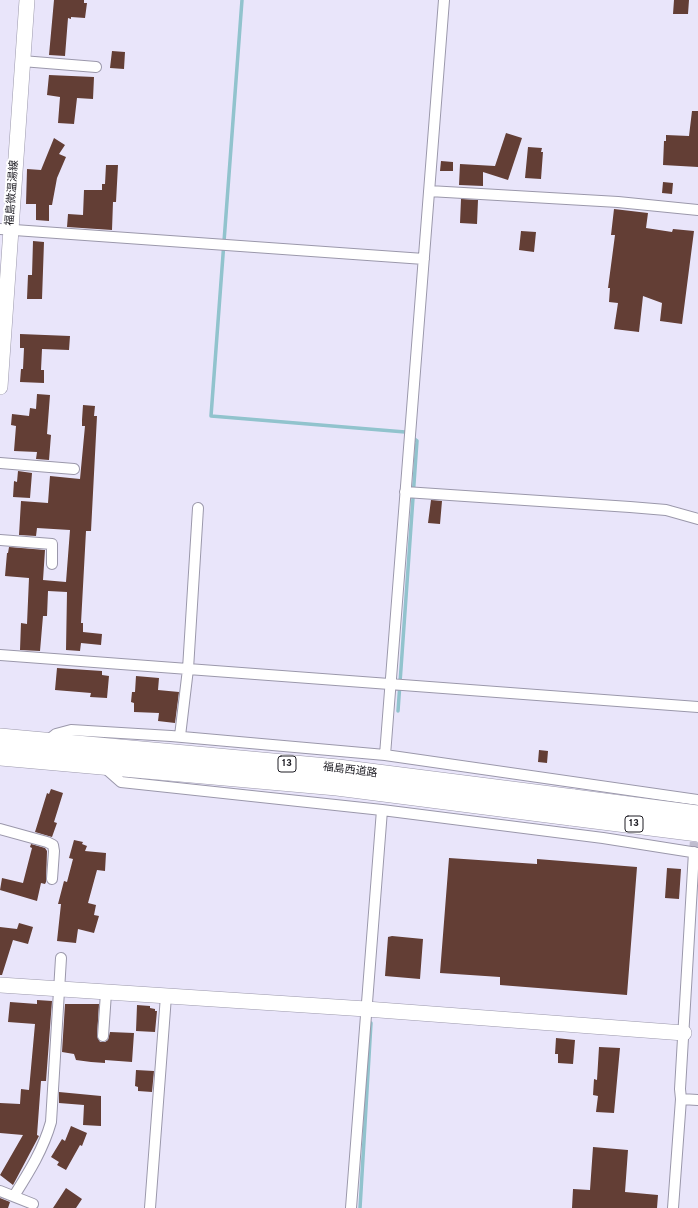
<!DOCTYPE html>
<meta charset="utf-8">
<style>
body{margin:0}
canvas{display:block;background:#e9e5fa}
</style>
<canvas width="698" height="1208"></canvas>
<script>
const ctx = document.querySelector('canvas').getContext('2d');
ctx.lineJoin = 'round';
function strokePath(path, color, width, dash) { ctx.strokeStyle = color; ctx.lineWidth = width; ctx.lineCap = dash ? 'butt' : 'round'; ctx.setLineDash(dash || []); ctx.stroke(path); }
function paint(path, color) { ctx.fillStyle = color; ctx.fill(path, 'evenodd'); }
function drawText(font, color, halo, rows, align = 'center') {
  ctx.font = font + ' Overpass,"Noto Sans JP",sans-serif'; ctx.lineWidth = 4; ctx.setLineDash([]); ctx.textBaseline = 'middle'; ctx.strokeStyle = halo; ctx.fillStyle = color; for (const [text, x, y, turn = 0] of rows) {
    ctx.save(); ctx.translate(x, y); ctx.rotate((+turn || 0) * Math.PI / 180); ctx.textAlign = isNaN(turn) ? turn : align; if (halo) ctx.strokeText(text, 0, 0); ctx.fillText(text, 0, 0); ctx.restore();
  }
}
strokePath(new Path2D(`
 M 242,0 L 211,416 L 405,432 L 417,441 L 398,711
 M 360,1208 L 371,1023`), '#91c3cd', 3.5);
paint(new Path2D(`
 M 54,0 L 84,0 L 84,3 L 87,3 L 85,18 L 71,17 L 71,19 L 68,18 L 65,56 L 49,55 Z
 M 674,0 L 689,0 L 688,14 L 673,14 Z
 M 112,51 L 125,52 L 124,69 L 110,68 Z
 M 49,75 L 94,77 L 93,99 L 77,98 L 74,124 L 58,123 L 60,97 L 47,95 Z
 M 692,111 L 698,111 L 698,167 L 663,165 L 664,141 L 666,141 L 666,135 L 689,136 Z
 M 506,133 L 522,138 L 508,180 L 483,172 L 483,186 L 459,185 L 460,164 L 495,166 Z
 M 54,138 L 65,145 L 59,154 L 66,157 L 57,178 L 52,205 L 49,205 L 49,221 L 36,220 L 36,204 L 26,204 L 27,169 L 41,170 Z
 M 528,147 L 542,148 L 541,152 L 543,152 L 541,179 L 525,178 Z
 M 441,161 L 453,162 L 453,171 L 440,171 Z
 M 106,165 L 118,165 L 116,202 L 113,202 L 112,230 L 67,227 L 68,214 L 83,215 L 84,190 L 102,190 L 102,184 L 105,184 Z
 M 663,182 L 673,183 L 672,194 L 662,193 Z
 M 461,199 L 478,200 L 477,224 L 460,223 Z
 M 614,209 L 648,213 L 646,228 L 672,232 L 673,229 L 694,231 L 682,324 L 660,321 L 662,303 L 643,296 L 639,332 L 614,329 L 618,303 L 609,302 L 610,288 L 608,288 L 615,235 L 611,235 Z
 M 521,231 L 536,232 L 534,252 L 519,250 Z
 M 33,241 L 44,242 L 42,299 L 27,299 L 28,275 L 32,275 Z
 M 20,334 L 70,336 L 69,350 L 42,349 L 41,370 L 44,370 L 44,383 L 20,382 L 21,369 L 23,369 L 24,348 L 20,348 Z
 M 37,394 L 50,395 L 47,434 L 51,435 L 49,460 L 36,459 L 37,452 L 14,451 L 16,426 L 11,425 L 12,414 L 29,416 L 30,408 L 36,409 Z
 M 83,405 L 95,406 L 94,416 L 97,416 L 91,531 L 86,531 L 81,623 L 83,623 L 83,632 L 102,634 L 101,645 L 81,643 L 80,651 L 66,650 L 67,592 L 48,591 L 47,616 L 43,616 L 40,651 L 20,650 L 21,623 L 27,624 L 29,578 L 5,576 L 7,553 L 8,553 L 9,547 L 45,550 L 43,580 L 66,582 L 70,530 L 37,528 L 36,536 L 19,535 L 21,501 L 48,503 L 50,476 L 80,479 L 85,426 L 82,426 L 82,420 Z
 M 18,471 L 32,473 L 30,498 L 13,497 L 14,481 L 17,482 Z
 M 431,500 L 442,501 L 440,524 L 428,523 Z
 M 57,668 L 102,671 L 102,675 L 109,676 L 107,698 L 90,697 L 91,693 L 55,690 Z
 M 136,676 L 159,678 L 158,690 L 179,692 L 175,723 L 158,721 L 159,713 L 134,712 L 134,703 L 131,702 L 132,692 L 135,692 Z
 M 539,750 L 548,751 L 547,763 L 538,762 Z
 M 51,789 L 63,793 L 54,822 L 57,823 L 52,837 L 35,832 L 47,793 L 49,794 Z
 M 74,840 L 83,842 L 82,844 L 87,846 L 85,851 L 106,853 L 105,871 L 97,870 L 88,903 L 96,905 L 94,915 L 99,916 L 94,933 L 78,929 L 76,943 L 57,941 L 61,904 L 58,904 L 64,881 L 67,882 L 73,859 L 69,858 Z
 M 31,844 L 45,848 L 47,851 L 46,882 L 45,884 L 41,883 L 37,901 L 0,890 L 2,878 L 23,883 L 32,848 L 30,847 Z
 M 449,858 L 537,864 L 537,859 L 637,867 L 627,995 L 500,985 L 500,977 L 440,973 Z
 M 667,868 L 681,869 L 679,899 L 665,898 Z
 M 19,923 L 33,927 L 28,944 L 13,940 L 2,975 L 0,975 L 0,927 L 17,929 Z
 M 392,936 L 423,939 L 420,979 L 385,976 L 388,937 Z
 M 37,1000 L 52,1001 L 46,1081 L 41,1081 L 37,1135 L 39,1136 L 13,1185 L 0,1175 L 23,1135 L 0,1133 L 0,1103 L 20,1104 L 21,1089 L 29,1090 L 35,1024 L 8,1022 L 10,1002 L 37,1004 Z
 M 65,1004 L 99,1004 L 97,1036 L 100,1042 L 105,1042 L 108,1040 L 110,1032 L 134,1033 L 132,1062 L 105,1060 L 105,1063 L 91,1062 L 76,1060 L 74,1054 L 62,1052 Z
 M 137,1005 L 150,1006 L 150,1008 L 155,1009 L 155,1011 L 157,1011 L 155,1032 L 136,1031 Z
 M 556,1038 L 575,1040 L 573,1064 L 558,1063 L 558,1054 L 555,1054 Z
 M 599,1047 L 620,1048 L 614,1113 L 596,1112 L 598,1096 L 593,1095 L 594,1079 L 597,1080 Z
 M 136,1070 L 154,1071 L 152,1092 L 138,1091 L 138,1087 L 135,1086 Z
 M 59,1092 L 101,1096 L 101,1126 L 83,1125 L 84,1105 L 59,1103 Z
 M 71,1126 L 87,1133 L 82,1146 L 80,1145 L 66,1170 L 57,1165 L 59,1162 L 51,1157 L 62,1139 L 65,1141 Z
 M 593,1147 L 628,1150 L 625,1192 L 658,1195 L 657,1208 L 572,1208 L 573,1189 L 590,1190 Z
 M 66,1188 L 82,1199 L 76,1208 L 53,1208 Z
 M 0,1198 L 10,1202 L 8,1208 L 0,1208 Z`), '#633e35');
strokePath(new Path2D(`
 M 694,852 L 696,827`), '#c0bdcf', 10, [10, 5]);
const street = new Path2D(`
 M 22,61 L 96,67
 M 429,191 L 618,202 L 698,210
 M 0,229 L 424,259
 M 0,463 L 74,469
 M 405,492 L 630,507 L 666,510 L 698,519
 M 0,540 L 52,544 L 52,564
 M 0,655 L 698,707
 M 180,736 L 188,669 L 198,508
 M 47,741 L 56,734 L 71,730 L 171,736 L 385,755 L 698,800
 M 385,755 L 444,0
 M 104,767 L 121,782 L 382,810 L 603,838 L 698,853
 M 0,829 L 47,842 L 53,845 L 54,851 L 52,879
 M 694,852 L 680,1089 L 681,1099 L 698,1100
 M 103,1036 L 106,993
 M 0,1191 L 33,1204
 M 14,1196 C 29,1172 43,1150 51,1122 L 61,958
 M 150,1208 L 166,996
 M 351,1208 L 382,810
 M 673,1208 L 681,1099`);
const secondary = new Path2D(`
 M 0,387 L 27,0
 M 0,985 L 366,1009 L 684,1033`);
const highway = new Path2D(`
 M 0,738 L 338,769 L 574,799
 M 0,756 L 337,786 L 571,816`);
strokePath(street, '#9b98ab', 12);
strokePath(secondary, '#9b98ab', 16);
strokePath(highway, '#9b98ab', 20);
strokePath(street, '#fff', 10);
strokePath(secondary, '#fff', 15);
strokePath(highway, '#fff', 19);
const highwayBridge = new Path2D(`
 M 574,799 L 698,815
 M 571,816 L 698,832`);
strokePath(highwayBridge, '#9b98ab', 20, []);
strokePath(highwayBridge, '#fff', 19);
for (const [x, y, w] of [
 [287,764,18],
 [634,824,18]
]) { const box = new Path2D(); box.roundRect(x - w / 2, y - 8, w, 16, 3); ctx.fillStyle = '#fff'; ctx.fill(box); strokePath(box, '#1e1d24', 1); }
drawText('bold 10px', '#1e1d24', null, [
 ["13",287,764],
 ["13",634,824]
]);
drawText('11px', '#1e1d24', '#fff', [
 ["福島微温湯線",13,193,-86],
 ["福島西道路",350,771,7]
]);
</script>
